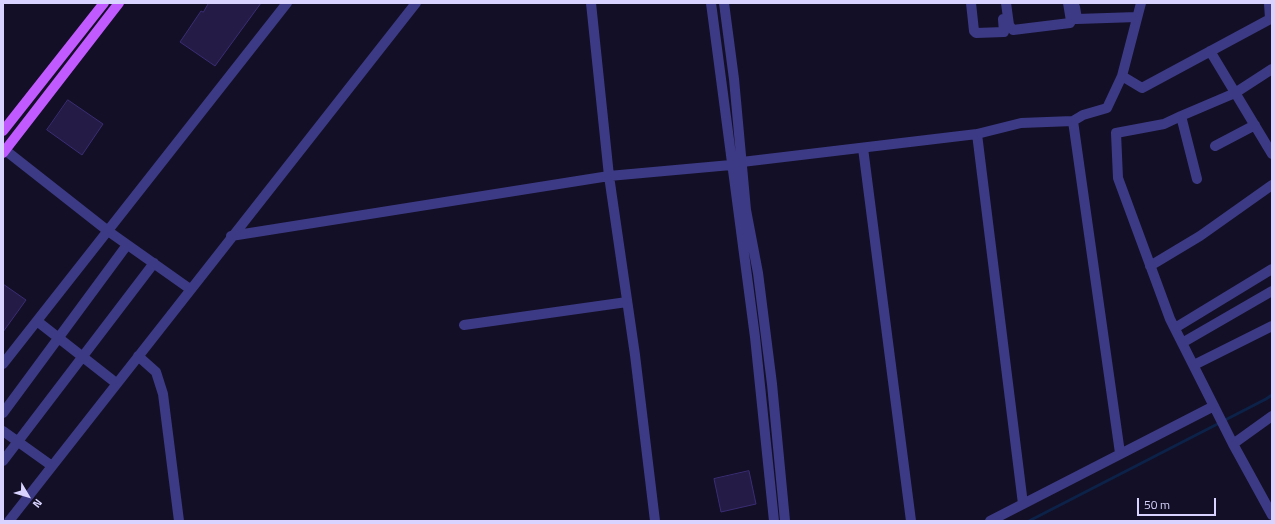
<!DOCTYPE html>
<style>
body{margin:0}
#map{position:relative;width:1275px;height:524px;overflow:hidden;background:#130f26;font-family:"Titillium Web",sans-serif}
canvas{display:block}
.frame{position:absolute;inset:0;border:4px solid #d9d4ff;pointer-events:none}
.north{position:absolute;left:8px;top:476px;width:40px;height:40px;-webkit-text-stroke:3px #130f26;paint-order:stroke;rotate:128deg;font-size:11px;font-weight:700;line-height:16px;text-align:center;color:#d9d4ff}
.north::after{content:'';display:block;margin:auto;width:14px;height:18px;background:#d9d4ff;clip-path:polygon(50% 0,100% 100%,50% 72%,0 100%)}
.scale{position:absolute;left:1137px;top:498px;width:79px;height:18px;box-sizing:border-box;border:2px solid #d9d4ff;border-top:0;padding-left:5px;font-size:12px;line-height:14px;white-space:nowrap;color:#d9d4ff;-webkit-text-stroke:3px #130f26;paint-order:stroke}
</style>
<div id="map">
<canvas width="1275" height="524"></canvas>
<div class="frame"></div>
<div class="north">N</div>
<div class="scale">50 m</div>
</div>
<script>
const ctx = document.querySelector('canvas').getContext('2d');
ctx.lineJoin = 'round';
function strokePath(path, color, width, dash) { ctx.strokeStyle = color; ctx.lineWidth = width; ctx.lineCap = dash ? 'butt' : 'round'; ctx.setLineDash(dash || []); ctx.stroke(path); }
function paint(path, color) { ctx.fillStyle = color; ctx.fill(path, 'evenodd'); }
strokePath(new Path2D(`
 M 1029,521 L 1266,399 L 1272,395`), '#0c2248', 3);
const building = new Path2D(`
 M 209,3 L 261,3 L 215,66 L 180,42 L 201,11 L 203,12 Z
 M 68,100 L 103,124 L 82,155 L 47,130 Z
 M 3,284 L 26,300 L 3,332 Z
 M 749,471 L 756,504 L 721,512 L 714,479 Z`);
paint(building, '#241b47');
strokePath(building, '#3b2d73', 1);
strokePath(new Path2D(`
 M 711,3 L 755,337 L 774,521
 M 724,3 L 734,79 L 746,210 L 758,273 L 772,384 L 785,521
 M 971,3 L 974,31 L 976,33 L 1004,32 L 1003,19
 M 1006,3 L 1009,25 L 1013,30 L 1070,23 L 1071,21 L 1068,3
 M 1141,3 L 1122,76 L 1142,88 L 1272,18
 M 1269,3 L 1270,19
 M 1075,7 L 1077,19 L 1137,17
 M 1210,51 L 1272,154
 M 1181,116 L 1235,93 L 1272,69
 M 977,134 L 1023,504
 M 1215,146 L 1255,125
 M 863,148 L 911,521
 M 5,150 L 108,231 L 190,289
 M 1197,179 L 1181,116 L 1164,124 L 1116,133 L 1118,178 L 1170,319 L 1233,444
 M 231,236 L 609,176 L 591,3
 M 1150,266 L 1200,236 L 1272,185
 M 37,321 L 116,383
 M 464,325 L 627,302
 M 1175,328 L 1272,269
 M 1182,343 L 1272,291
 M 138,356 L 156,372 L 163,394 L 179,521
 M 3,364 L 287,3
 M 1194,365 L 1272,326
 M 3,413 L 127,245
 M 1272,416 L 1233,444 L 1272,515
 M 3,431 L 52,466
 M 1120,453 L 1073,121 L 1083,115 L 1107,108 L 1122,76
 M 3,461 L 154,263
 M 9,521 L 416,3
 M 655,521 L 635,355 L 609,176 L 731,165 L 742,162 L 977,134 L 1021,123 L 1073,121
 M 990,521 L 1214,406`), '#3d3a85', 10);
strokePath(new Path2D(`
 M 3,131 L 104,3
 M 3,153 L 119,3`), '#c25bff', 10);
</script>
